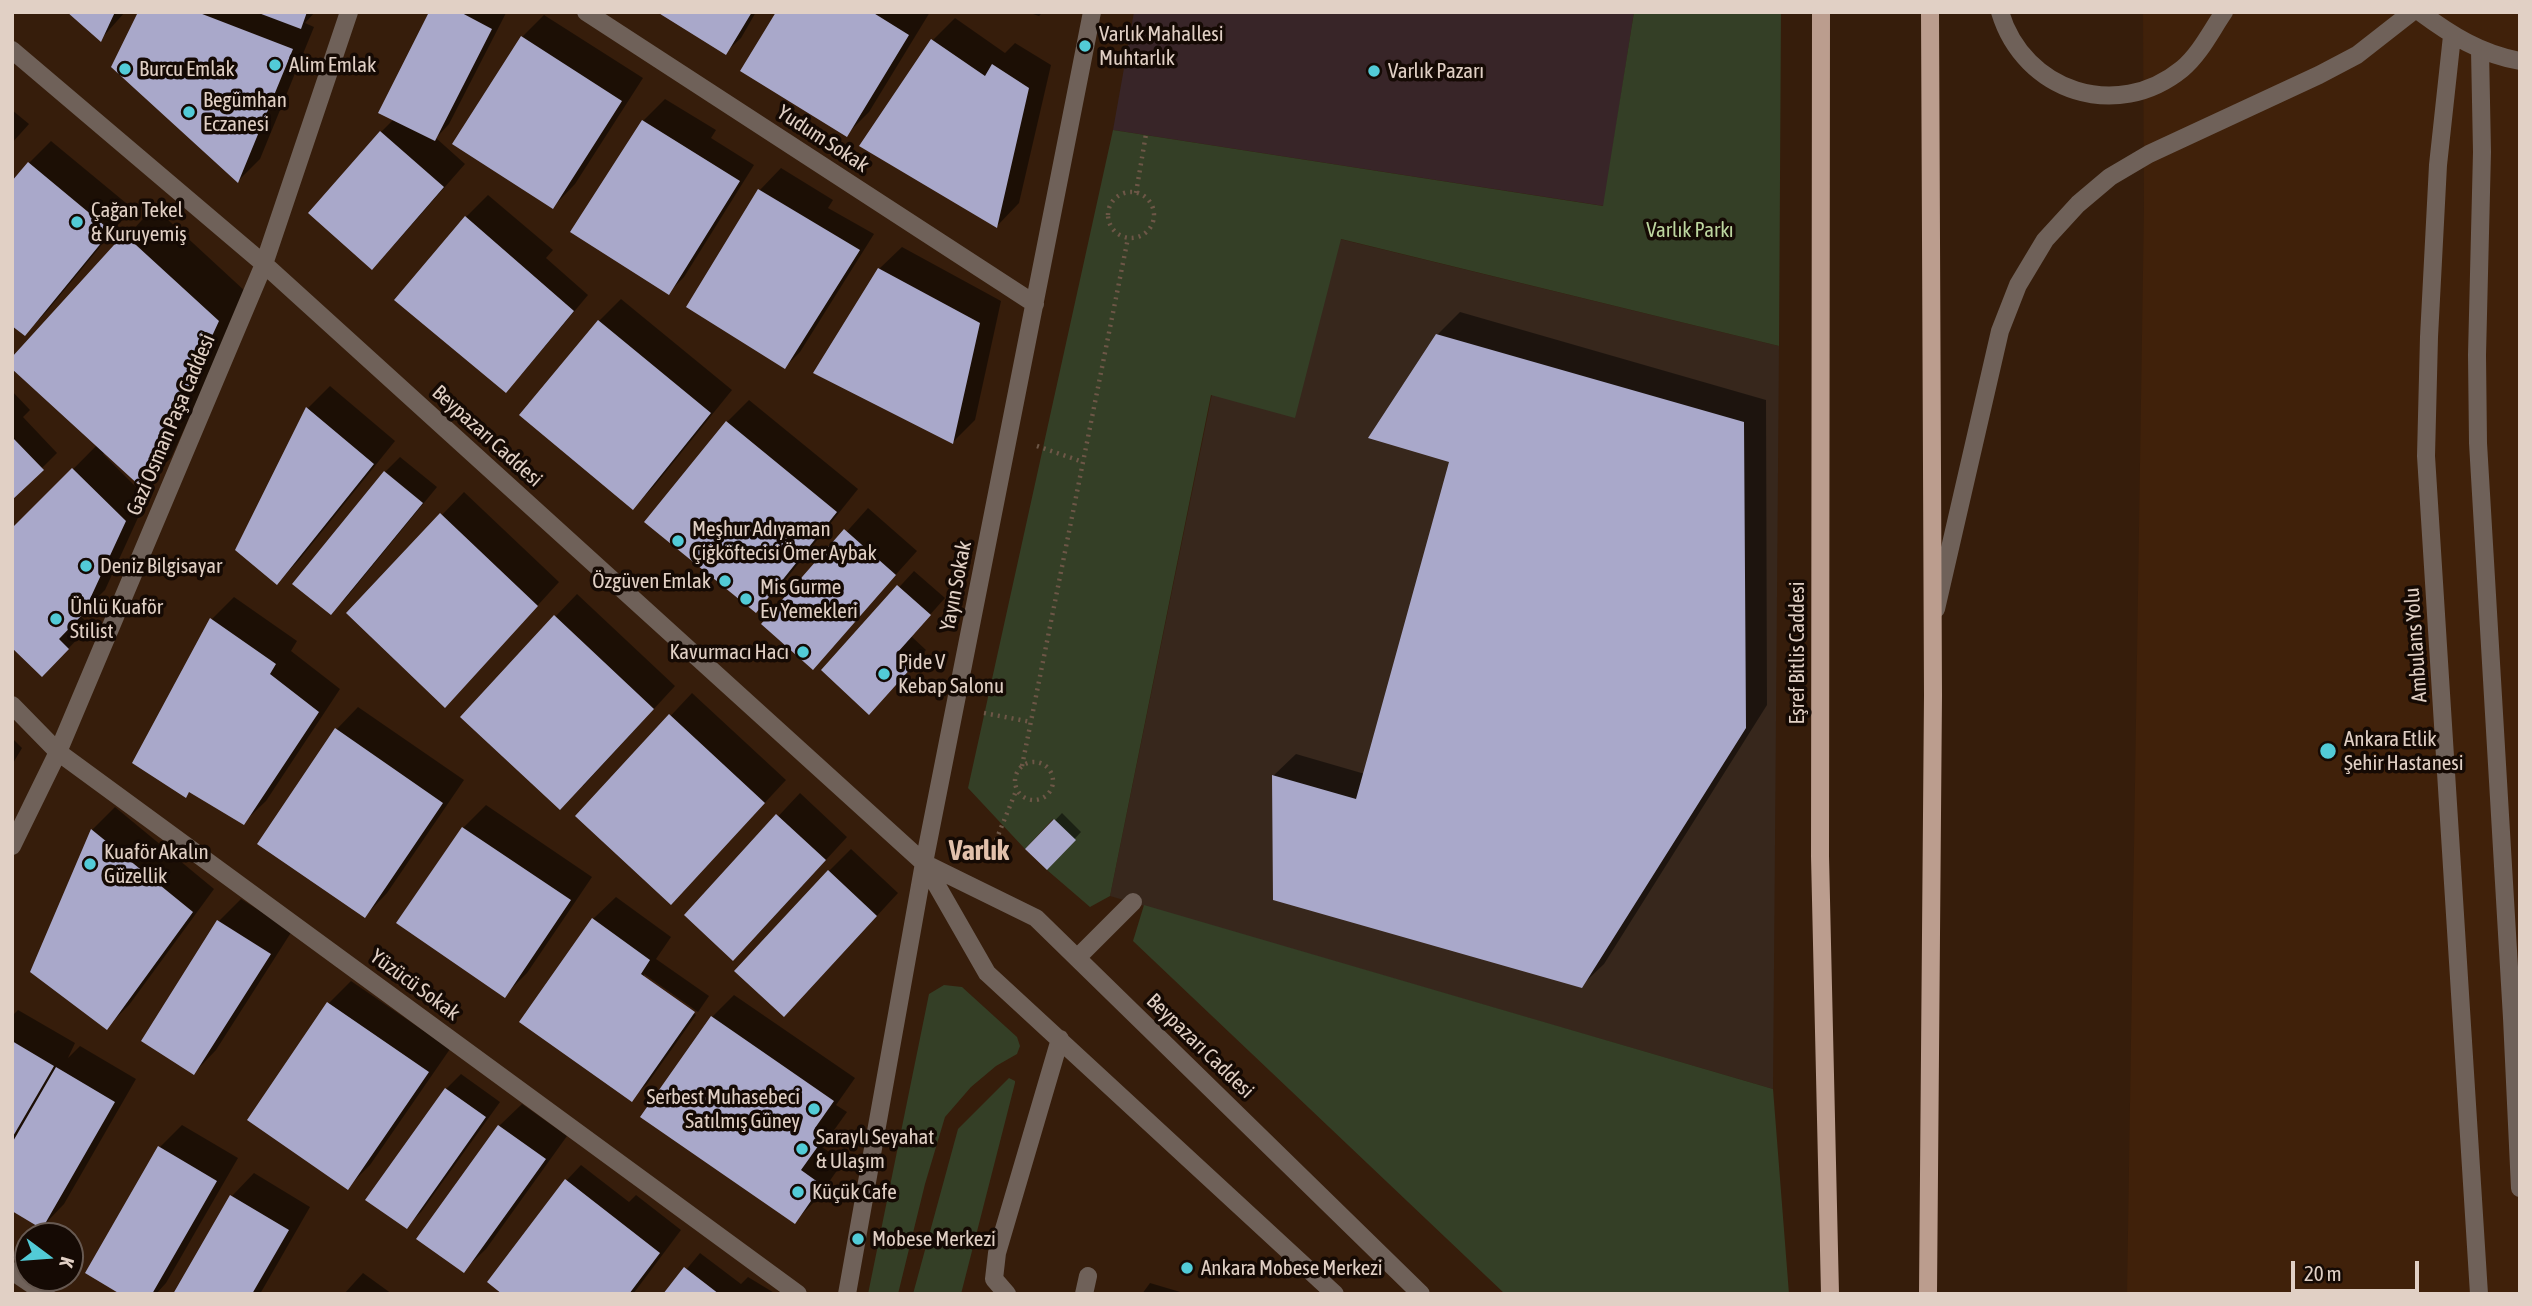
<!DOCTYPE html>
<meta charset="utf-8">
<style>
body{margin:0}
#map{position:relative;width:2532px;height:1306px;overflow:hidden;background:#361d0b;font-family:"Asap Condensed",sans-serif}
canvas{display:block}
.frame{position:absolute;inset:0;border:14px solid #e1d0c5;pointer-events:none}
.north{position:absolute;left:14px;top:1222px;width:70px;height:70px;box-sizing:border-box;background:#150a04;border:2px solid #675951;border-radius:50%;rotate:106deg;font-size:19px;font-weight:700;line-height:28px;text-align:center;color:#e1d0c5}
.north::after{content:'';display:block;margin:auto;width:24px;height:32px;background:#52cbd7;clip-path:polygon(50% 0,100% 100%,50% 72%,0 100%)}
.scale{position:absolute;left:2291px;top:1261px;width:128px;height:32px;box-sizing:border-box;border:4px solid #e1d0c5;border-top:0;padding-left:9px;font-size:21px;line-height:24px;white-space:nowrap;color:#e1d0c5;-webkit-text-stroke:5px #150a04;paint-order:stroke}
</style>
<div id="map">
<canvas width="2532" height="1306"></canvas>
<div class="frame"></div>
<div class="north">K</div>
<div class="scale">20 m</div>
</div>
<script>
const ctx = document.querySelector('canvas').getContext('2d');
ctx.lineJoin = 'round';
function paint(path, color) { ctx.fillStyle = color; ctx.fill(path, 'evenodd'); }
function strokePath(path, color, width, dash) { ctx.strokeStyle = color; ctx.lineWidth = width; ctx.lineCap = dash ? 'butt' : 'round'; ctx.setLineDash(dash || []); ctx.stroke(path); }
function drawText(font, color, halo, rows, align = 'center') {
  ctx.font = font + ' "Asap Condensed",sans-serif'; ctx.lineWidth = 7; ctx.setLineDash([]); ctx.textBaseline = 'middle'; ctx.strokeStyle = halo; ctx.fillStyle = color; for (const [text, x, y, turn = 0] of rows) {
    ctx.save(); ctx.translate(x, y); ctx.rotate((+turn || 0) * Math.PI / 180); ctx.textAlign = isNaN(turn) ? turn : align; if (halo) ctx.strokeText(text, 0, 0); ctx.fillText(text, 0, 0); ctx.restore();
  }
}
paint(new Path2D(`
 M 1134,12 L 1634,12 L 1604,206 L 1113,130 Z`), '#382528');
paint(new Path2D(`
 M 2143,12 L 2520,12 L 2520,1294 L 2127,1294 L 2144,207 Z`), '#40210a');
paint(new Path2D(`
 M 1340,239 L 1779,346 L 1773,1089 L 1110,896 L 1212,394 Z`), '#37271c');
paint(new Path2D(`
 M 1634,12 L 1781,12 L 1779,346 L 1341,239 L 1295,418 L 1211,395 L 1110,896 L 1090,907 L 1047,870 L 1075,840 L 1053,819 L 1025,849 L 968,788 L 1113,130 L 1603,206 Z
 M 1144,905 L 1773,1089 L 1789,1294 L 1505,1294 L 1133,941 Z
 M 944,985 L 962,987 L 1017,1037 L 1020,1046 L 1017,1054 L 996,1066 L 971,1087 L 945,1117 L 925,1184 L 898,1294 L 868,1294 L 929,994 Z
 M 1009,1078 L 1015,1081 L 1015,1083 L 961,1294 L 913,1294 L 958,1129 Z`), '#343f26');
paint(new Path2D(`
 M 70,12 L 125,12 L 101,39 Z
 M 140,12 L 315,12 L 305,23 L 314,27 L 260,159 L 238,181 Z
 M 431,12 L 506,13 L 449,124 L 436,138 L 465,164 L 394,245 L 381,132 L 394,119 Z
 M 660,12 L 756,12 L 741,38 L 725,53 Z
 M 778,12 L 930,12 L 869,112 L 847,134 Z
 M 1027,12 L 1043,12 L 1039,16 Z
 M 544,15 L 643,78 L 575,184 L 553,207 L 522,37 Z
 M 955,18 L 1005,53 L 1015,43 L 1051,65 L 1019,203 L 997,226 L 932,41 Z
 M 665,99 L 716,130 L 711,138 L 754,165 L 684,277 L 669,292 L 643,121 Z
 M 12,110 L 29,124 L 12,143 Z
 M 51,141 L 132,208 L 47,311 L 25,334 L 29,163 Z
 M 781,168 L 833,200 L 828,208 L 874,234 L 800,352 L 785,367 L 759,191 Z
 M 488,195 L 553,250 L 546,258 L 588,295 L 521,375 L 466,217 Z
 M 154,207 L 246,292 L 171,458 L 142,486 L 105,452 L 103,454 L 147,498 L 105,590 L 80,615 L 90,626 L 64,653 L 12,531 L 97,445 L 12,360 Z
 M 902,247 L 1001,301 L 975,420 L 953,442 L 879,269 Z
 M 621,299 L 732,390 L 655,485 L 633,508 L 599,321 Z
 M 1460,312 L 1766,400 L 1767,705 L 1604,964 L 1581,986 L 1273,776 L 1296,754 L 1365,774 L 1451,460 L 1437,335 Z
 M 330,386 L 395,441 L 299,560 L 277,583 L 237,550 L 308,408 Z
 M 12,391 L 30,410 L 23,417 L 57,453 L 12,498 Z
 M 749,400 L 858,489 L 778,589 L 755,611 L 727,422 Z
 M 400,457 L 437,487 L 346,598 L 331,613 L 294,583 L 385,472 Z
 M 464,492 L 559,582 L 467,683 L 348,613 Z
 M 868,508 L 917,551 L 813,667 L 764,624 Z
 M 914,571 L 945,598 L 911,636 L 926,650 L 884,697 L 823,670 Z
 M 577,594 L 675,686 L 583,786 L 555,617 Z
 M 234,597 L 297,641 L 291,651 L 340,689 L 266,801 L 243,823 L 190,791 L 134,762 L 212,619 Z
 M 692,693 L 786,780 L 693,880 L 578,815 Z
 M 358,707 L 464,780 L 387,893 L 365,916 L 336,730 Z
 M 12,738 L 22,748 L 12,765 Z
 M 800,793 L 847,837 L 755,937 L 686,915 Z
 M 486,805 L 592,877 L 527,973 L 505,995 L 398,923 L 463,828 Z
 M 115,807 L 214,889 L 129,1005 L 106,1028 L 32,972 L 92,830 Z
 M 1062,813 L 1081,832 L 1047,868 L 1028,849 Z
 M 851,849 L 898,893 L 806,993 L 829,871 Z
 M 616,897 L 671,937 L 656,959 L 709,996 L 698,1012 L 644,974 L 644,978 L 696,1015 L 647,1084 L 631,1099 L 593,919 Z
 M 241,899 L 292,931 L 216,1050 L 194,1073 L 219,921 Z
 M 351,981 L 450,1049 L 370,1165 L 348,1187 L 329,1003 Z
 M 734,995 L 855,1078 L 836,1105 L 847,1112 L 822,1147 L 843,1162 L 817,1199 L 794,1222 L 712,1017 Z
 M 18,1010 L 75,1043 L 68,1058 L 80,1046 L 136,1079 L 64,1204 L 42,1227 L 12,1209 L 12,1016 Z
 M 461,1074 L 500,1102 L 421,1212 L 406,1227 L 368,1199 L 446,1089 Z
 M 522,1104 L 567,1136 L 486,1249 L 463,1271 L 419,1239 L 499,1126 Z
 M 182,1125 L 238,1158 L 166,1283 L 156,1294 L 124,1294 L 160,1147 Z
 M 581,1165 L 629,1202 L 636,1195 L 681,1230 L 633,1294 L 505,1294 L 566,1181 Z
 M 254,1173 L 310,1207 L 260,1294 L 175,1294 L 232,1196 Z
 M 700,1253 L 741,1284 L 748,1277 L 776,1294 L 666,1294 Z
 M 363,1273 L 392,1294 L 344,1294 Z
 M 1150,1283 L 1187,1294 L 1142,1294 Z`), '#0007');
paint(new Path2D(`
 M 67,12 L 115,12 L 101,42 Z
 M 138,12 L 197,12 L 293,49 L 238,183 L 111,67 Z
 M 256,12 L 307,12 L 301,29 Z
 M 429,12 L 460,12 L 492,29 L 435,141 L 378,113 Z
 M 657,12 L 752,12 L 726,55 Z
 M 776,12 L 872,12 L 909,35 L 847,137 L 740,71 Z
 M 521,36 L 622,101 L 553,209 L 452,144 Z
 M 931,39 L 985,76 L 992,64 L 1029,88 L 997,228 L 859,146 Z
 M 642,120 L 740,181 L 669,295 L 570,232 Z
 M 380,131 L 444,187 L 372,270 L 308,213 Z
 M 28,162 L 111,231 L 25,336 L 12,326 L 12,181 Z
 M 758,189 L 860,250 L 785,369 L 686,307 Z
 M 465,216 L 574,311 L 506,393 L 394,300 Z
 M 124,234 L 219,321 L 142,488 L 12,369 L 12,357 Z
 M 878,268 L 980,323 L 953,444 L 813,373 Z
 M 598,320 L 711,413 L 633,510 L 519,415 Z
 M 1436,334 L 1744,422 L 1746,728 L 1582,988 L 1273,900 L 1272,775 L 1356,799 L 1449,462 L 1368,438 Z
 M 306,407 L 374,464 L 277,585 L 235,550 Z
 M 726,421 L 837,512 L 756,613 L 644,522 Z
 M 12,437 L 44,470 L 12,500 Z
 M 72,468 L 126,521 L 83,614 L 59,639 L 69,649 L 42,677 L 12,648 L 12,528 Z
 M 384,471 L 423,503 L 331,615 L 292,584 Z
 M 440,513 L 538,606 L 445,708 L 346,613 Z
 M 844,529 L 896,575 L 813,670 L 761,624 Z
 M 897,585 L 931,615 L 898,652 L 913,666 L 869,715 L 821,670 Z
 M 554,615 L 654,709 L 560,810 L 460,717 Z
 M 210,618 L 276,664 L 270,674 L 319,712 L 244,825 L 189,792 L 186,798 L 132,763 Z
 M 669,714 L 765,803 L 671,905 L 575,816 Z
 M 335,728 L 443,803 L 365,918 L 257,844 Z
 M 776,814 L 826,860 L 733,961 L 684,915 Z
 M 1054,819 L 1076,840 L 1047,870 L 1025,849 Z
 M 462,827 L 571,900 L 505,998 L 396,923 Z
 M 91,829 L 193,912 L 107,1030 L 30,972 Z
 M 828,870 L 877,916 L 784,1017 L 734,971 Z
 M 592,918 L 650,960 L 641,974 L 695,1012 L 632,1102 L 519,1022 Z
 M 217,920 L 271,954 L 194,1075 L 141,1041 Z
 M 327,1002 L 429,1072 L 348,1190 L 247,1120 Z
 M 711,1016 L 834,1101 L 815,1128 L 826,1135 L 801,1170 L 822,1185 L 795,1224 L 640,1117 Z
 M 12,1041 L 54,1066 L 12,1138 Z
 M 56,1067 L 115,1102 L 42,1229 L 12,1211 L 12,1143 Z
 M 445,1088 L 486,1117 L 407,1229 L 365,1200 Z
 M 498,1125 L 546,1159 L 464,1273 L 416,1239 Z
 M 158,1146 L 217,1181 L 152,1294 L 120,1294 L 85,1273 Z
 M 565,1179 L 660,1253 L 629,1294 L 502,1294 L 487,1282 Z
 M 230,1195 L 289,1230 L 252,1294 L 173,1294 Z
 M 684,1267 L 719,1294 L 663,1294 Z`), '#a9a8ca');
strokePath(new Path2D(`
 M1108 215a23 23 0 1 1 46 0a23 23 0 1 1-46 0Z
 M 1136,193 L 1146,134
 M 1037,446 L 1083,462
 M 984,713 L 1031,722
 M1015 781a19 19 0 1 1 38 0a19 19 0 1 1-38 0Z
 M 1022,766 L 1128,238
 M 988,860 L 1016,791`), '#6d5747', 4.5, [2, 5]);
strokePath(new Path2D(`
 M 586,12 L 1035,304
 M 2000,12 C 2024,92 2117,122 2182,69 C 2200,54 2211,31 2224,12
 M 2420,12 C 2451,35 2481,54 2520,61
 M 2452,36 L 2438,165 L 2429,337 L 2426,456 L 2479,1294
 M 12,50 L 264,264 L 924,863 L 1036,918 L 1421,1294
 M 2480,50 L 2482,152 L 2477,355 L 2478,443 L 2512,1018 L 2520,1188
 M 1936,609 L 2000,331 L 2018,285 L 2045,240 L 2078,204 L 2110,177 L 2149,154 L 2319,75 L 2357,55 L 2412,12
 M 12,705 L 58,752 L 798,1294
 M 12,846 L 58,752 L 264,264 L 349,12
 M 924,863 L 987,973 L 1335,1294
 M 1077,958 L 1133,902
 M 12,1271 L 46,1294
 M 847,1294 L 924,863 L 1092,12
 M 1007,1294 L 994,1279 L 997,1253 L 1060,1039
 M 1084,1294 L 1088,1276`), '#6f6159', 18);
strokePath(new Path2D(`
 M 1821,12 L 1820,856 L 1830,1294
 M 1928,1294 L 1933,695 L 1930,12`), '#bb9d8e', 18);
for (const [x, y, r, color] of [
 [1085,46,7,"#52cbd7"],
 [275,65,7,"#52cbd7"],
 [125,69,7,"#52cbd7"],
 [1374,71,7,"#52cbd7"],
 [189,112,7,"#52cbd7"],
 [77,222,7,"#52cbd7"],
 [678,541,7,"#52cbd7"],
 [86,566,7,"#52cbd7"],
 [725,581,7,"#52cbd7"],
 [746,599,7,"#52cbd7"],
 [56,619,7,"#52cbd7"],
 [803,652,7,"#52cbd7"],
 [884,674,7,"#52cbd7"],
 [2328,751,9,"#52cbd7"],
 [90,864,7,"#52cbd7"],
 [814,1109,7,"#52cbd7"],
 [802,1149,7,"#52cbd7"],
 [798,1192,7,"#52cbd7"],
 [858,1239,7,"#52cbd7"],
 [1187,1268,7,"#52cbd7"]
]) { const dot = new Path2D(); dot.arc(x, y, r, 0, 2 * Math.PI); ctx.fillStyle = color; ctx.fill(dot); strokePath(dot, '#150a04', 2.5); }
drawText('21px', '#e1d0c5', '#150a04', [
 ["Varlık Mahallesi",1099,34],
 ["Muhtarlık",1099,58],
 ["Alim Emlak",289,65],
 ["Burcu Emlak",139,69],
 ["Varlık Pazarı",1388,71],
 ["Begümhan",203,100],
 ["Eczanesi",203,124],
 ["Çağan Tekel",91,210],
 ["& Kuruyemiş",91,234],
 ["Meşhur Adıyaman",692,529],
 ["Çiğköftecisi Ömer Aybak",692,553],
 ["Deniz Bilgisayar",100,566],
 ["Özgüven Emlak",711,581,"right"],
 ["Mis Gurme",760,587],
 ["Ev Yemekleri",760,611],
 ["Ünlü Kuaför",70,607],
 ["Stilist",70,631],
 ["Kavurmacı Hacı",789,652,"right"],
 ["Pide V",898,662],
 ["Kebap Salonu",898,686],
 ["Ankara Etlik",2344,739],
 ["Şehir Hastanesi",2344,763],
 ["Kuaför Akalın",104,852],
 ["Güzellik",104,876],
 ["Serbest Muhasebeci",800,1097,"right"],
 ["Satılmış Güney",800,1121,"right"],
 ["Saraylı Seyahat",816,1137],
 ["& Ulaşım",816,1161],
 ["Küçük Cafe",812,1192],
 ["Mobese Merkezi",872,1239],
 ["Ankara Mobese Merkezi",1201,1268]
], 'left');
drawText('21px', '#e1d0c5', '#150a04', [
 ["Yudum Sokak",823,139,33],
 ["Gazi Osman Paşa Caddesi",171,425,-67],
 ["Beypazarı Caddesi",487,436,42],
 ["Yayın Sokak",956,586,-79],
 ["Ambulans Yolu",2416,645,-94],
 ["Eşref Bitlis Caddesi",1797,653,-90],
 ["Yüzücü Sokak",415,985,36],
 ["Beypazarı Caddesi",1200,1046,44]
]);
drawText('21px', '#bdd69f', '#150a04', [
 ["Varlık Parkı",1690,230]
]);
drawText('bold 28px', '#e2c0ab', '#150a04', [
 ["Varlık",979,851]
]);
</script>
